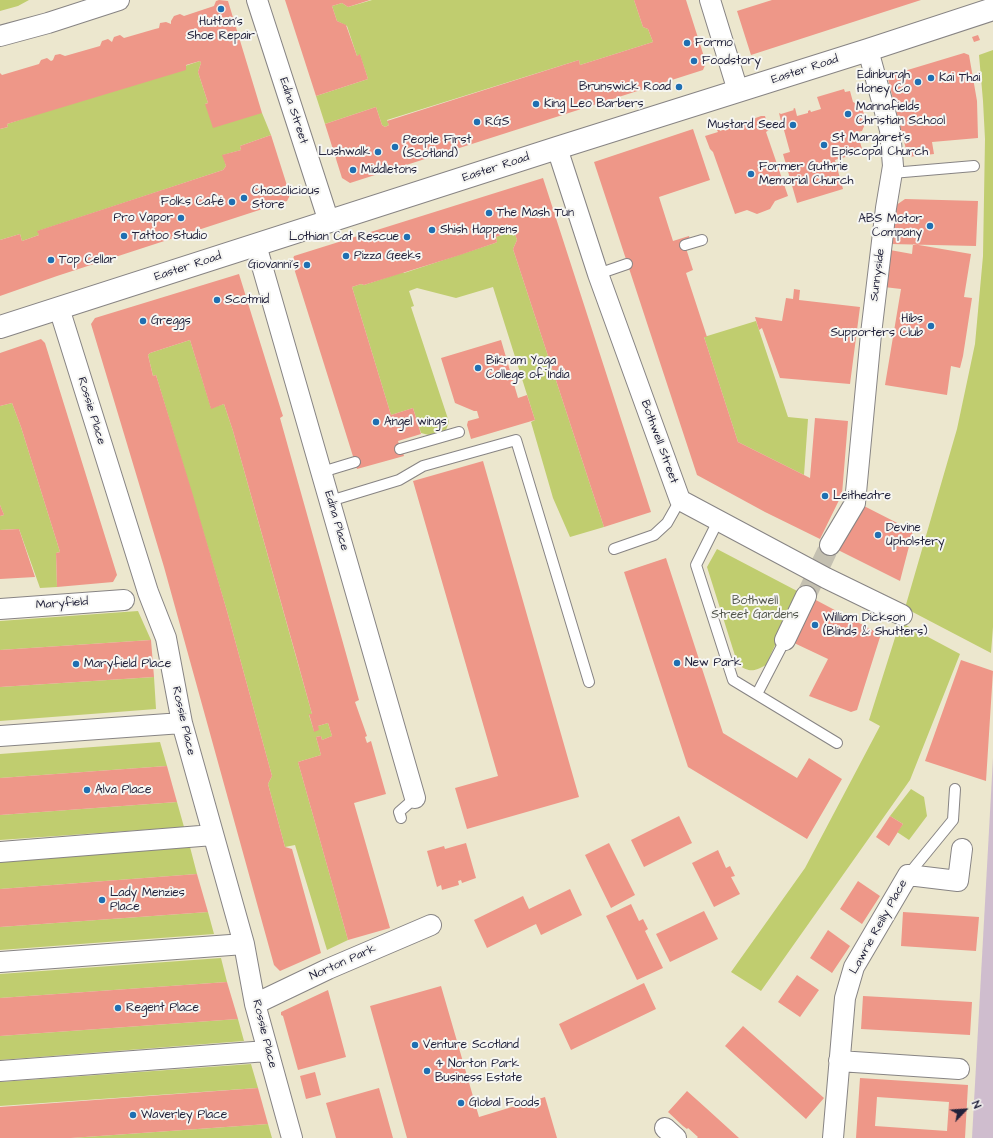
<!DOCTYPE html>
<meta charset="utf-8">
<style>
body{margin:0}
#map{position:relative;width:993px;height:1138px;overflow:hidden;background:#ece7ce;font-family:"Architects Daughter",sans-serif}
canvas{display:block}
.north{position:absolute;left:945px;top:1090px;width:40px;height:40px;-webkit-text-stroke:3px #f6f6f2;paint-order:stroke;rotate:65deg;font-size:11px;font-weight:700;line-height:16px;text-align:center;color:#22223b}
.north::after{content:'';display:block;margin:auto;width:14px;height:18px;background:#22223b;clip-path:polygon(50% 0,100% 100%,50% 72%,0 100%)}
</style>
<div id="map">
<canvas width="993" height="1138"></canvas>
<div class="north">N</div>
</div>
<script>
const ctx = document.querySelector('canvas').getContext('2d');
ctx.lineJoin = 'round';
function paint(path, color) { ctx.fillStyle = color; ctx.fill(path, 'evenodd'); }
function strokePath(path, color, width, dash) { ctx.strokeStyle = color; ctx.lineWidth = width; ctx.lineCap = dash ? 'butt' : 'round'; ctx.setLineDash(dash || []); ctx.stroke(path); }
function drawText(font, color, halo, rows, align = 'center') {
  ctx.font = font + ' "Architects Daughter",sans-serif'; ctx.lineWidth = 4; ctx.setLineDash([]); ctx.textBaseline = 'middle'; ctx.strokeStyle = halo; ctx.fillStyle = color; for (const [text, x, y, turn = 0] of rows) {
    ctx.save(); ctx.translate(x, y); ctx.rotate((+turn || 0) * Math.PI / 180); ctx.textAlign = isNaN(turn) ? turn : align; if (halo) ctx.strokeText(text, 0, 0); ctx.fillText(text, 0, 0); ctx.restore();
  }
}
paint(new Path2D(`
 M 993,758 L 993,1138 L 972,1138 Z`), '#cfbdce');
paint(new Path2D(`
 M 0,0 L 29,0 L 18,6 L 0,11 Z
 M 372,0 L 634,0 L 643,27 L 648,29 L 653,42 L 580,65 L 579,60 L 387,120 L 389,125 L 385,127 L 382,125 L 376,107 L 325,124 L 316,96 L 368,79 L 360,55 L 357,56 L 347,26 L 337,21 L 332,6 L 342,3 L 348,7 Z
 M 993,50 L 993,627 L 991,653 L 905,608 L 957,429 L 975,344 L 983,256 L 985,139 L 983,101 L 979,55 Z
 M 200,61 L 201,63 L 198,72 L 208,103 L 205,104 L 262,113 L 271,135 L 240,146 L 241,150 L 223,155 L 226,166 L 223,170 L 38,231 L 39,235 L 22,241 L 20,234 L 0,240 L 0,129 L 8,127 L 7,124 Z
 M 510,232 L 515,234 L 517,240 L 513,249 L 604,527 L 570,537 L 553,498 L 531,422 L 535,420 L 493,287 L 456,298 L 417,288 L 409,291 L 414,306 L 411,307 L 449,422 L 446,430 L 429,435 L 421,433 L 413,408 L 391,415 L 352,287 L 361,284 L 364,285 L 403,272 L 404,273 L 495,243 L 497,242 L 496,237 Z
 M 756,321 L 788,417 L 808,419 L 804,475 L 738,442 L 704,337 Z
 M 190,340 L 211,408 L 224,404 L 233,431 L 312,714 L 309,715 L 314,731 L 318,726 L 328,723 L 332,736 L 322,740 L 321,736 L 316,737 L 321,755 L 298,762 L 348,940 L 327,950 L 295,845 L 285,847 L 268,784 L 272,776 L 227,611 L 156,375 L 153,376 L 148,355 L 150,353 Z
 M 12,403 L 21,427 L 60,552 L 56,553 L 57,587 L 40,588 L 19,529 L 0,530 L 0,516 L 4,515 L 0,505 L 0,406 Z
 M 717,549 L 799,592 L 766,665 C 753,672 750,672 738,665 L 707,567 Z
 M 138,611 L 151,640 L 0,650 L 0,621 Z
 M 900,622 L 960,654 L 910,780 L 761,991 L 731,972 L 805,868 L 880,726 L 869,720 Z
 M 154,677 L 156,709 L 0,721 L 0,687 Z
 M 160,742 L 167,766 L 0,778 L 0,754 Z
 M 911,789 L 924,797 L 927,816 L 909,840 L 897,832 L 903,824 L 890,816 Z
 M 177,802 L 184,827 L 0,840 L 0,815 Z
 M 190,847 L 197,874 L 0,889 L 0,862 Z
 M 208,912 L 214,934 L 0,950 L 0,927 Z
 M 221,958 L 227,982 L 0,998 L 0,974 Z
 M 238,1019 L 244,1041 L 0,1060 L 0,1036 Z
 M 251,1064 L 258,1088 L 0,1106 L 0,1082 Z
 M 268,1124 L 272,1138 L 71,1138 Z`), '#c0cd6f');
paint(new Path2D(`
 M 219,0 L 228,1 L 262,113 L 213,128 L 205,104 L 208,103 L 198,72 L 201,63 L 200,61 L 186,65 L 186,70 L 7,124 L 8,127 L 0,129 L 0,73 L 2,75 L 39,64 L 41,60 L 47,58 L 51,61 L 53,60 L 55,55 L 60,54 L 65,56 L 100,46 L 102,41 L 108,39 L 112,42 L 114,37 L 120,35 L 124,38 L 155,29 L 159,28 L 160,23 L 166,22 L 171,24 L 171,21 L 174,16 L 180,14 L 184,16 L 214,6 L 216,1 Z
 M 285,0 L 370,0 L 348,7 L 342,3 L 332,6 L 337,21 L 346,25 L 357,56 L 360,54 L 368,79 L 316,96 Z
 M 634,0 L 686,0 L 706,63 L 703,70 L 350,183 L 342,178 L 325,124 L 376,107 L 382,125 L 385,127 L 389,125 L 387,121 L 459,98 L 579,60 L 580,65 L 653,42 L 648,29 L 643,27 Z
 M 772,0 L 921,0 L 751,55 L 737,11 Z
 M 978,35 L 980,40 L 974,42 L 972,37 Z
 M 964,53 L 969,55 L 977,101 L 978,138 L 932,142 L 934,154 L 908,157 L 888,79 L 891,75 Z
 M 844,89 L 845,92 L 850,91 L 853,102 L 862,107 L 866,122 L 862,131 L 857,132 L 863,152 L 835,160 L 843,189 L 797,203 L 783,154 L 790,152 L 782,123 L 780,124 L 779,122 L 781,121 L 779,113 L 781,114 L 794,110 L 793,109 L 795,108 L 797,116 L 808,113 L 808,111 L 810,110 L 811,112 L 821,109 L 817,97 Z
 M 761,116 L 765,116 L 769,130 L 766,132 L 788,196 L 775,201 L 770,209 L 757,214 L 747,210 L 735,214 L 713,152 L 710,149 L 705,136 L 718,132 L 717,130 L 719,129 L 720,131 Z
 M 693,129 L 710,180 L 659,197 L 673,241 L 689,236 L 690,240 L 684,242 L 693,270 L 686,273 L 707,337 L 704,337 L 738,442 L 810,478 L 815,418 L 848,421 L 842,494 L 820,539 L 765,512 L 697,475 L 594,162 Z
 M 271,135 L 290,195 L 287,201 L 57,276 L 0,296 L 0,240 L 20,234 L 22,241 L 39,235 L 37,231 L 223,170 L 226,166 L 222,155 L 241,150 L 240,146 Z
 M 543,178 L 651,512 L 604,527 L 513,249 L 517,240 L 515,234 L 510,232 L 496,237 L 497,242 L 495,243 L 460,255 L 364,285 L 361,284 L 352,287 L 391,415 L 413,408 L 421,434 L 398,441 L 402,453 L 403,453 L 404,456 L 357,469 L 292,262 L 294,256 Z
 M 905,199 L 978,201 L 976,246 L 891,244 L 892,208 Z
 M 913,244 L 971,254 L 964,297 L 972,298 L 963,356 L 960,368 L 951,366 L 947,395 L 885,385 L 901,289 L 884,287 L 890,250 L 912,254 Z
 M 239,274 L 281,410 L 283,416 L 280,418 L 359,700 L 355,702 L 367,736 L 365,737 L 367,743 L 371,741 L 386,794 L 354,803 L 390,928 L 348,940 L 298,762 L 321,755 L 316,737 L 321,736 L 322,740 L 332,736 L 328,723 L 318,726 L 319,730 L 314,732 L 313,728 L 309,714 L 312,714 L 296,656 L 233,431 L 224,404 L 211,409 L 190,340 L 150,353 L 148,355 L 153,376 L 156,375 L 192,492 L 227,611 L 272,776 L 268,784 L 285,847 L 292,849 L 321,953 L 280,971 L 274,965 L 164,567 L 91,324 L 95,318 Z
 M 794,289 L 800,290 L 799,300 L 860,307 L 850,384 L 780,378 L 762,328 L 759,330 L 755,317 L 782,321 L 786,298 L 793,299 Z
 M 41,339 L 45,343 L 117,575 L 113,582 L 57,587 L 56,553 L 60,552 L 21,427 L 12,403 L 0,406 L 0,353 Z
 M 501,340 L 518,398 L 527,395 L 535,420 L 471,439 L 467,425 L 468,421 L 479,418 L 477,411 L 474,411 L 455,403 L 441,358 Z
 M 483,461 L 579,797 L 467,829 L 455,788 L 498,776 L 413,481 Z
 M 0,505 L 4,515 L 0,516 Z
 M 862,505 L 913,531 L 900,581 L 838,550 Z
 M 19,529 L 35,577 L 0,579 L 0,530 Z
 M 666,558 L 723,733 L 797,778 L 809,758 L 842,779 L 807,839 L 688,767 L 624,572 Z
 M 814,599 L 878,633 L 880,637 L 857,710 L 851,712 L 809,696 L 828,659 L 792,642 Z
 M 151,640 L 154,677 L 0,687 L 0,650 Z
 M 961,660 L 993,671 L 986,781 L 925,761 Z
 M 167,766 L 177,802 L 0,815 L 0,778 Z
 M 679,816 L 692,843 L 644,867 L 631,840 Z
 M 890,816 L 903,824 L 889,846 L 876,837 Z
 M 466,843 L 476,878 L 462,883 L 461,880 L 458,881 L 459,885 L 442,890 L 441,885 L 437,887 L 427,851 L 444,846 L 445,849 Z
 M 609,843 L 635,895 L 611,908 L 585,855 Z
 M 718,850 L 726,868 L 730,866 L 735,876 L 731,877 L 740,894 L 714,907 L 692,863 Z
 M 197,874 L 208,912 L 0,927 L 0,889 Z
 M 858,881 L 880,896 L 862,924 L 840,909 Z
 M 570,889 L 582,915 L 541,935 L 536,924 L 487,948 L 474,920 L 523,896 L 529,909 Z
 M 631,904 L 639,921 L 643,919 L 648,929 L 645,931 L 663,968 L 637,980 L 606,916 Z
 M 704,911 L 718,939 L 670,962 L 656,934 Z
 M 903,912 L 979,917 L 976,951 L 901,946 Z
 M 828,930 L 850,946 L 832,973 L 810,958 Z
 M 797,975 L 819,990 L 800,1017 L 778,1002 Z
 M 227,982 L 238,1019 L 0,1036 L 0,998 Z
 M 644,983 L 656,1009 L 571,1050 L 559,1024 Z
 M 441,986 L 479,1117 L 545,1097 L 557,1138 L 407,1138 L 370,1006 Z
 M 328,990 L 346,1057 L 298,1070 L 283,1016 L 281,1015 L 281,1012 Z
 M 863,996 L 972,1002 L 970,1035 L 861,1029 Z
 M 743,1026 L 824,1098 L 806,1119 L 725,1046 Z
 M 315,1072 L 321,1095 L 306,1099 L 300,1076 Z
 M 860,1078 L 968,1085 L 965,1138 L 856,1138 ZM 877,1097 L 949,1102 L 947,1131 L 875,1126 Z
 M 258,1088 L 268,1124 L 71,1138 L 0,1138 L 0,1107 Z
 M 379,1088 L 393,1138 L 336,1138 L 326,1103 Z
 M 687,1091 L 706,1108 L 739,1138 L 697,1138 L 698,1137 L 688,1128 L 687,1129 L 683,1126 L 668,1112 Z`), '#ee9788');
strokePath(new Path2D(`
 M 806,596 L 830,545`), '#c4c0b1', 20, [20, 10]);
const lane = new Path2D(`
 M 892,173 L 974,166
 M 685,245 L 702,240
 M 598,274 L 627,264
 M 400,449 L 459,432
 M 322,472 L 355,462
 M 330,501 L 399,480 L 423,466 L 516,440 L 589,682
 M 718,521 L 696,565 L 733,680 L 837,743
 M 614,549 L 654,535 L 667,523 L 680,500
 M 757,694 L 785,640
 M 401,818 L 399,812 L 415,798
 M 908,875 L 953,820 L 955,789`);
const street = new Path2D(`
 M 257,0 L 329,222
 M 710,0 L 738,91
 M 0,36 L 48,23 L 119,0
 M 557,148 L 598,274 L 680,500 L 826,578 L 902,615
 M 256,245 L 415,798
 M 59,308 L 148,592 L 166,638 L 182,723 L 244,944 L 255,1004 L 292,1138
 M 830,545 L 855,503 L 871,334 L 886,208 L 893,166 L 890,130 L 868,50
 M 0,609 L 124,600
 M 785,640 L 806,596
 M 0,736 L 182,723
 M 0,852 L 213,835
 M 0,962 L 244,944
 M 255,1004 L 328,969 L 431,925
 M 839,1061 L 959,1069
 M 0,1071 L 267,1051
 M 665,1128 L 676,1138
 M 833,1138 L 845,998 L 854,967 L 908,875 L 958,881 L 962,849`);
const secondary = new Path2D(`
 M 0,327 L 557,148 L 868,50 L 993,9`);
strokePath(lane, '#878484', 12);
strokePath(street, '#878484', 22);
strokePath(secondary, '#878484', 24);
strokePath(lane, '#fff', 10);
strokePath(street, '#fff', 20);
strokePath(secondary, '#fff', 22);
for (const [x, y, r, color] of [
 [221,9,4,"#1f6fb2"],
 [687,43,4,"#1f6fb2"],
 [694,61,4,"#1f6fb2"],
 [931,78,4,"#1f6fb2"],
 [918,82,4,"#1f6fb2"],
 [679,87,4,"#1f6fb2"],
 [536,104,4,"#1f6fb2"],
 [848,114,4,"#1f6fb2"],
 [477,122,4,"#1f6fb2"],
 [793,125,4,"#1f6fb2"],
 [824,145,4,"#1f6fb2"],
 [395,147,4,"#1f6fb2"],
 [378,152,4,"#1f6fb2"],
 [353,170,4,"#1f6fb2"],
 [751,174,4,"#1f6fb2"],
 [244,198,4,"#1f6fb2"],
 [232,202,4,"#1f6fb2"],
 [489,213,4,"#1f6fb2"],
 [181,218,4,"#1f6fb2"],
 [930,226,4,"#1f6fb2"],
 [432,230,4,"#1f6fb2"],
 [124,236,4,"#1f6fb2"],
 [407,237,4,"#1f6fb2"],
 [346,256,4,"#1f6fb2"],
 [51,260,4,"#1f6fb2"],
 [307,265,4,"#1f6fb2"],
 [217,300,4,"#1f6fb2"],
 [143,321,4,"#1f6fb2"],
 [931,326,4,"#1f6fb2"],
 [478,368,4,"#1f6fb2"],
 [376,422,4,"#1f6fb2"],
 [825,496,4,"#1f6fb2"],
 [878,535,4,"#1f6fb2"],
 [815,625,4,"#1f6fb2"],
 [677,663,4,"#1f6fb2"],
 [76,664,4,"#1f6fb2"],
 [87,790,4,"#1f6fb2"],
 [102,900,4,"#1f6fb2"],
 [118,1008,4,"#1f6fb2"],
 [415,1045,4,"#1f6fb2"],
 [427,1071,4,"#1f6fb2"],
 [461,1103,4,"#1f6fb2"],
 [133,1115,4,"#1f6fb2"]
]) { const dot = new Path2D(); dot.arc(x, y, r, 0, 2 * Math.PI); ctx.fillStyle = color; ctx.fill(dot); strokePath(dot, '#f6f6f2', 1.5); }
drawText('12px', '#22223b', '#f6f6f2', [
 ["Hutton's",221,22,"center"],
 ["Shoe Repair",221,36,"center"],
 ["Formo",695,43],
 ["Foodstory",702,61],
 ["Edinburgh",910,75,"right"],
 ["Honey Co",910,89,"right"],
 ["Kai Thai",939,78],
 ["Brunswick Road",671,87,"right"],
 ["King Leo Barbers",544,104],
 ["Mannafields",856,107],
 ["Christian School",856,121],
 ["RGS",485,122],
 ["Mustard Seed",785,125,"right"],
 ["St Margaret's",832,138],
 ["Episcopal Church",832,152],
 ["People First",403,140],
 ["(Scotland)",403,154],
 ["Lushwalk",370,152,"right"],
 ["Former Guthrie",759,167],
 ["Memorial Church",759,181],
 ["Middletons",361,170],
 ["Chocolicious",252,191],
 ["Store",252,205],
 ["Folks Café",224,202,"right"],
 ["The Mash Tun",497,213],
 ["Pro Vapor",173,218,"right"],
 ["ABS Motor",922,219,"right"],
 ["Company",922,233,"right"],
 ["Shish Happens",440,230],
 ["Tattoo Studio",132,236],
 ["Lothian Cat Rescue",399,237,"right"],
 ["Pizza Geeks",354,256],
 ["Top Cellar",59,260],
 ["Giovanni's",299,265,"right"],
 ["Scotmid",225,300],
 ["Hibs",923,319,"right"],
 ["Supporters Club",923,333,"right"],
 ["Greggs",151,321],
 ["Bikram Yoga",486,361],
 ["College of India",486,375],
 ["Angel wings",384,422],
 ["Leitheatre",833,496],
 ["Devine",886,528],
 ["Upholstery",886,542],
 ["William Dickson",823,618],
 ["(Blinds & Shutters)",823,632],
 ["New Park",685,663],
 ["Maryfield Place",84,664],
 ["Alva Place",95,790],
 ["Lady Menzies",110,893],
 ["Place",110,907],
 ["Regent Place",126,1008],
 ["Venture Scotland",423,1045],
 ["4 Norton Park",435,1064],
 ["Business Estate",435,1078],
 ["Global Foods",469,1103],
 ["Waverley Place",141,1115]
], 'left');
drawText('12px', '#22223b', '#f6f6f2', [
 ["Easter Road",805,70,-18],
 ["Edina Street",293,111,72],
 ["Easter Road",496,168,-18],
 ["Easter Road",188,267,-18],
 ["Sunnyside",878,275,-83],
 ["Rossie Place",91,411,73],
 ["Bothwell Street",659,442,70],
 ["Edina Place",336,521,74],
 ["Maryfield",62,604,-4],
 ["Rossie Place",183,721,77],
 ["Lawrie Reilly Place",879,927,-61],
 ["Norton Park",343,963,-24],
 ["Rossie Place",264,1034,76]
]);
drawText('12px', '#51554b', '#f6f6f2', [
 ["Bothwell",755,601],
 ["Street Gardens",755,615]
]);
</script>
